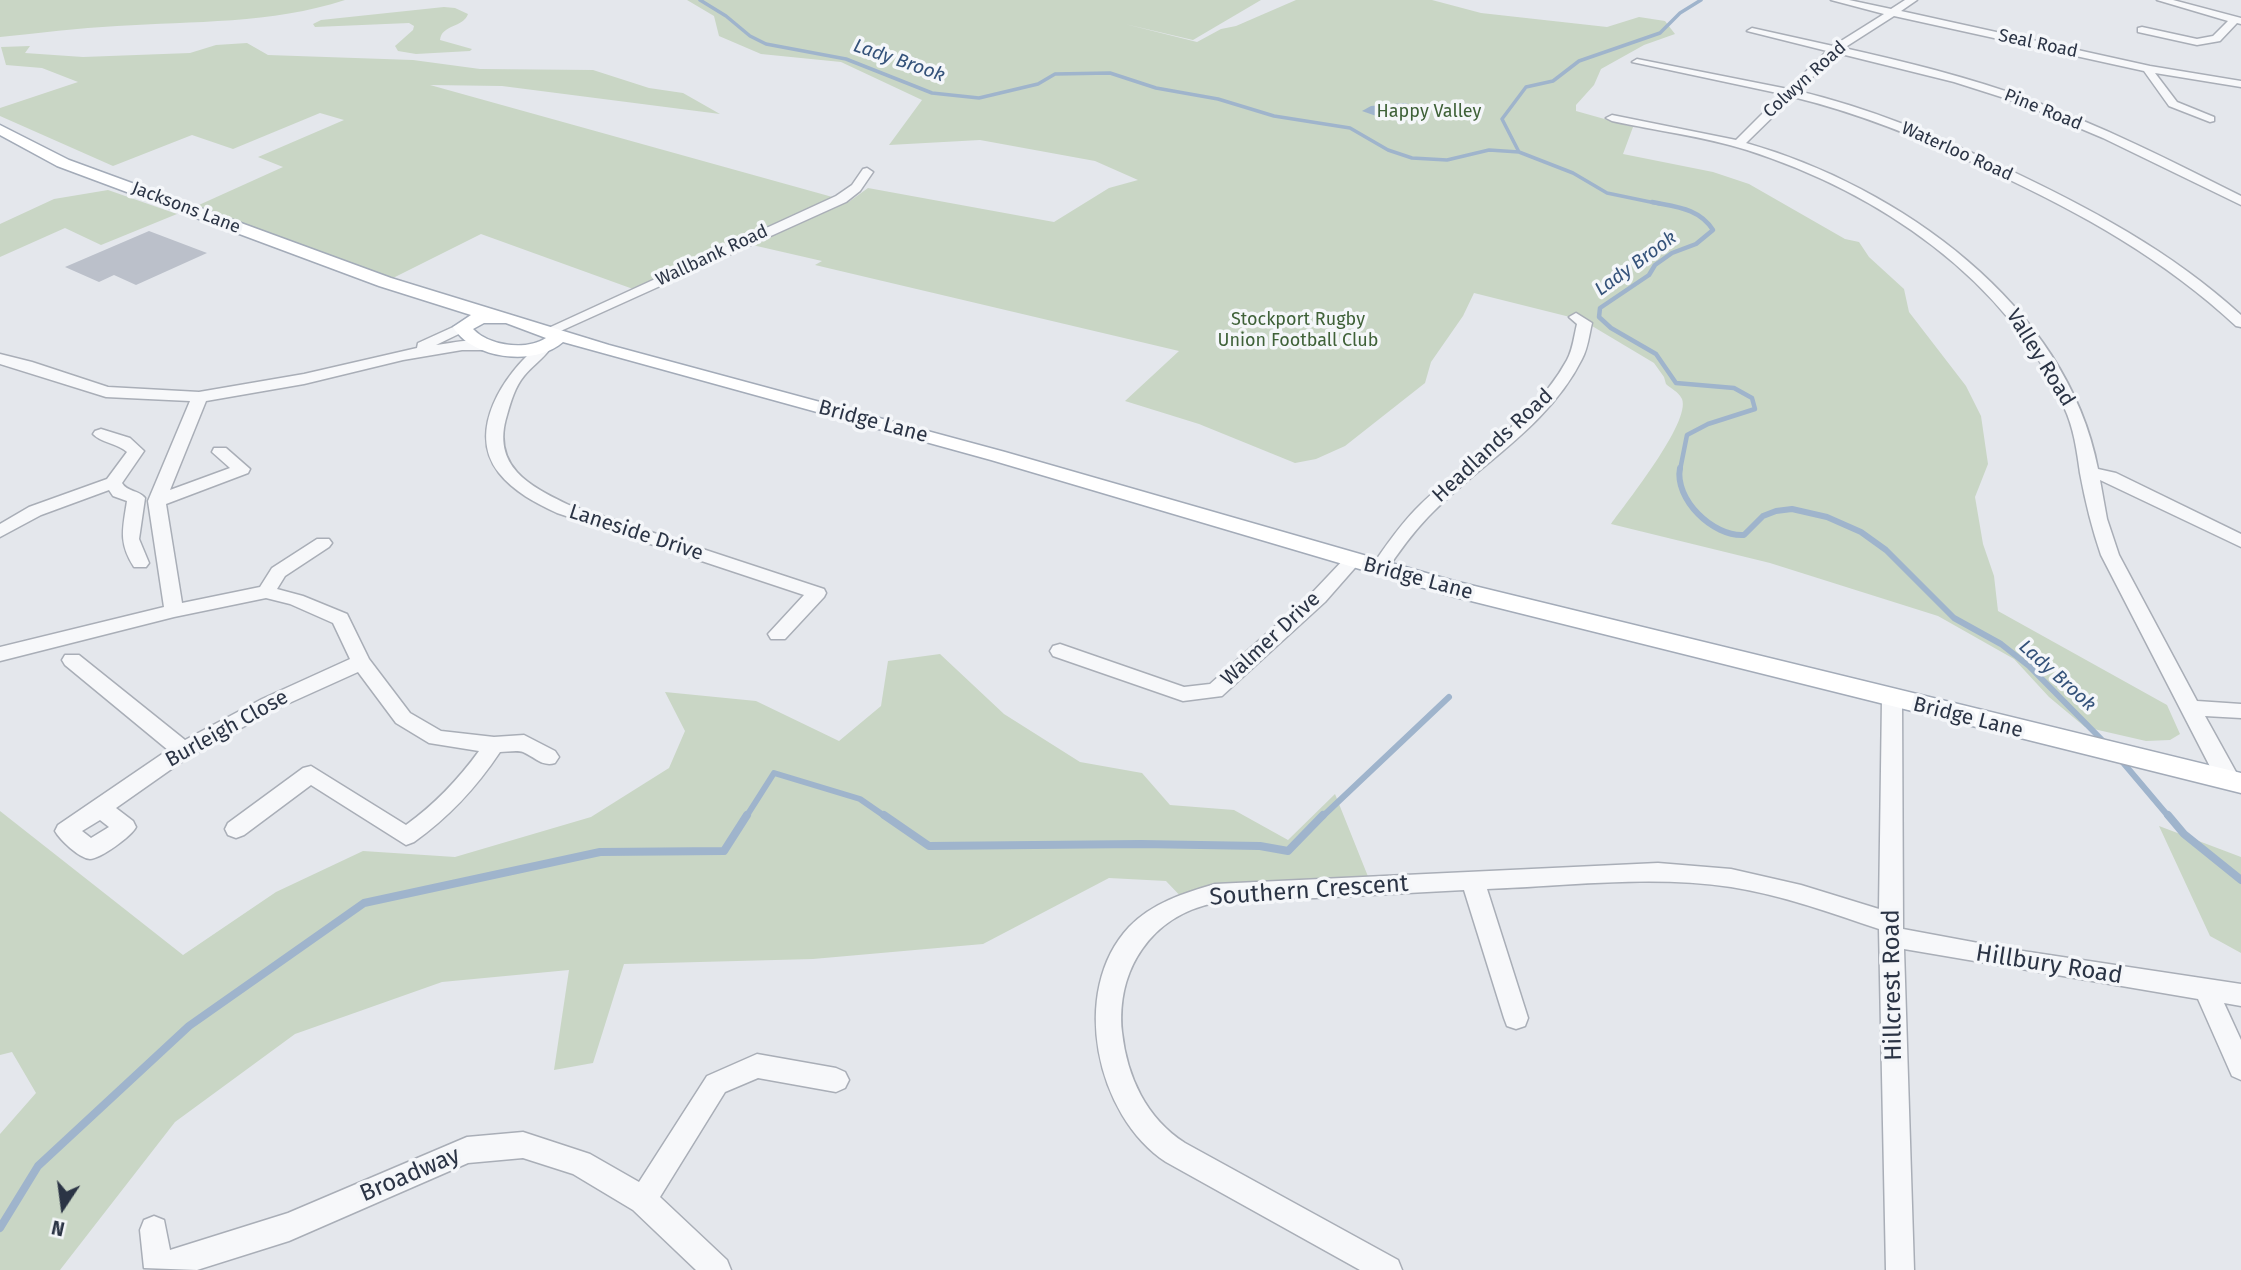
<!DOCTYPE html>
<style>
body{margin:0}
#map{position:relative;width:2241px;height:1270px;overflow:hidden;background:#e4e7ec;font-family:"Fira Sans",sans-serif}
canvas{display:block}
.north{position:absolute;left:28px;top:1172px;width:70px;height:70px;-webkit-text-stroke:5px #f4f6f9;paint-order:stroke;rotate:193deg;font-size:19px;font-weight:700;line-height:28px;text-align:center;color:#2b3445}
.north::after{content:'';display:block;margin:auto;width:24px;height:32px;background:#2b3445;clip-path:polygon(50% 0,100% 100%,50% 72%,0 100%)}
</style>
<div id="map">
<canvas width="2241" height="1270"></canvas>
<div class="north">N</div>
</div>
<script>
const ctx = document.querySelector('canvas').getContext('2d');
ctx.lineJoin = 'round';
function paint(path, color) { ctx.fillStyle = color; ctx.fill(path, 'evenodd'); }
function strokePath(path, color, width, dash) { ctx.strokeStyle = color; ctx.lineWidth = width; ctx.lineCap = dash ? 'butt' : 'round'; ctx.setLineDash(dash || []); ctx.stroke(path); }
function drawText(font, color, halo, rows, align = 'center') {
  ctx.font = font + ' "Fira Sans",sans-serif'; ctx.lineWidth = 7; ctx.setLineDash([]); ctx.textBaseline = 'middle'; ctx.strokeStyle = halo; ctx.fillStyle = color; for (const [text, x, y, turn = 0] of rows) {
    ctx.save(); ctx.translate(x, y); ctx.rotate((+turn || 0) * Math.PI / 180); ctx.textAlign = isNaN(turn) ? turn : align; if (halo) ctx.strokeText(text, 0, 0); ctx.fillText(text, 0, 0); ctx.restore();
  }
}
paint(new Path2D(`
 M 0,0 L 345,0 C 271,24 194,21 117,26 C 78,28 39,33 0,37 Z
 M 687,0 L 1261,0 L 1193,40 L 1125,24 L 1197,42 L 1221,29 L 1236,26 L 1296,0 L 1432,0 L 1481,13 L 1607,27 L 1639,17 L 1665,21 L 1675,34 L 1644,45 L 1601,69 L 1594,85 L 1576,105 L 1576,111 L 1633,127 L 1623,154 L 1713,172 L 1749,184 L 1845,239 L 1859,242 L 1869,257 L 1904,289 L 1909,312 L 1966,386 L 1981,416 L 1988,464 L 1975,497 L 1983,544 L 1994,576 L 1998,611 L 2167,705 L 2180,734 L 2170,740 L 2146,741 L 2085,727 L 2049,697 L 2014,659 L 1938,616 L 1770,563 L 1611,524 C 1626,503 1691,422 1682,399 C 1678,391 1671,389 1666,384 L 1664,377 L 1654,363 L 1582,320 L 1474,293 L 1463,316 L 1431,362 L 1425,383 L 1345,446 L 1316,459 L 1295,463 L 1199,424 L 1125,401 L 1179,351 L 815,265 L 822,261 L 748,244 L 850,201 L 868,188 L 1054,222 L 1109,188 L 1138,180 L 1095,161 L 980,140 L 889,145 L 922,100 L 841,62 L 761,54 L 719,36 L 714,16 Z
 M 444,7 L 455,8 L 468,14 C 463,28 442,24 440,40 L 472,49 L 470,51 L 416,54 L 398,51 L 395,46 L 413,30 L 414,26 L 409,23 L 315,27 L 313,24 L 321,20 Z
 M 247,43 L 268,55 L 413,60 L 480,69 L 593,70 L 649,88 L 683,93 L 720,114 L 502,86 L 430,85 L 836,198 L 633,289 L 481,234 L 385,282 L 190,209 L 283,167 L 258,157 L 344,120 L 320,113 L 233,149 L 192,135 L 113,166 L 0,116 L 0,108 L 78,82 L 42,68 L 6,65 L 1,47 L 30,46 L 25,53 L 83,57 L 190,53 L 216,45 Z
 M 108,190 L 177,214 L 101,245 L 65,228 L 0,257 L 0,224 L 54,199 Z
 M 940,654 L 1004,714 L 1080,762 L 1142,773 L 1170,805 L 1234,810 L 1288,840 L 1335,794 L 1371,884 L 1186,902 L 1166,881 L 1109,878 L 983,944 L 813,959 L 624,964 L 593,1063 L 554,1070 L 569,970 L 442,982 L 295,1034 L 175,1122 L 60,1270 L 0,1270 L 0,1134 L 36,1093 L 12,1052 L 0,1055 L 0,811 L 183,955 L 276,892 L 363,851 L 455,857 L 591,817 L 669,768 L 685,731 L 665,692 L 756,701 L 839,741 L 881,706 L 888,661 Z
 M 2159,826 L 2241,857 L 2241,953 L 2210,936 Z`), '#c9d6c5');
paint(new Path2D(`
 M 1405,103 L 1413,106 L 1406,117 L 1382,118 L 1362,111 L 1371,106 Z`), '#9fb4cc');
strokePath(new Path2D(`
 M 700,0 L 726,16 L 750,36 L 766,44 L 846,59 L 932,93 L 979,98 L 1038,84 L 1055,74 L 1110,73 L 1156,88 L 1218,99 L 1274,116 L 1350,128 L 1388,150 L 1412,158 L 1447,160 L 1489,150 L 1519,152 L 1573,173 L 1607,193 L 1660,204
 M 1519,152 L 1502,119 L 1526,87 L 1553,81 L 1579,61 L 1660,33 L 1680,13 L 1701,0`), '#9fb4cc', 3.5);
strokePath(new Path2D(`
 M 1652,202 C 1676,207 1699,208 1713,230 L 1696,244 L 1672,253 L 1655,265 L 1649,275 L 1600,308 L 1599,317 L 1611,328 L 1656,354 L 1676,383 L 1734,388 L 1752,398 L 1755,409 L 1708,424 L 1687,435 L 1680,470`), '#9fb4cc', 4.5);
strokePath(new Path2D(`
 M 1680,468 C 1674,499 1713,537 1744,535 L 1763,516 L 1776,511 L 1792,509 L 1827,517 L 1861,532 L 1886,550 L 1954,618 L 2001,644 L 2029,666 L 2105,743
 M 2120,759 L 2169,817
 M 746,817 L 774,773 L 860,799 L 886,817
 M 1322,817 L 1449,697`), '#9fb4cc', 6);
strokePath(new Path2D(`
 M 884,815 L 929,846 L 1141,844 L 1260,846 L 1288,851 L 1323,815
 M 2168,815 L 2184,834 L 2241,880
 M 0,1228 L 38,1166 L 189,1026 L 364,903 L 600,852 L 724,851 L 747,815`), '#9fb4cc', 8);
paint(new Path2D(`
 M 149,231 L 207,253 L 136,285 L 114,275 L 99,282 L 65,267 Z`), '#bbc0ca');
const minor = new Path2D(`
 M 1831,0 L 1849,0 L 1891,9 L 1905,0 L 1917,0 L 1901,11 L 2150,66 L 2241,81 L 2241,87 L 2155,73 L 2177,102 L 2214,117 L 2214,121 L 2210,122 L 2169,106 L 2144,71 L 1894,16 L 1844,48 C 1906,62 1968,77 2028,99 C 2102,126 2172,161 2241,196 L 2241,205 L 2103,138 L 2020,103 L 1954,82 L 1837,53 L 1798,91 C 1870,108 1936,136 2003,167 C 2088,207 2171,251 2241,315 L 2241,327 L 2236,326 C 2164,259 2081,213 1993,172 C 1928,141 1863,114 1793,97 L 1746,143 C 1898,186 2067,305 2098,469 L 2116,473 L 2241,534 L 2241,547 L 2100,480 L 2107,519 L 2119,555 L 2197,701 L 2241,704 L 2241,718 L 2205,716 L 2236,772 L 2239,780 L 2236,786 L 2228,788 L 2220,786 L 2101,555 C 2092,529 2085,500 2080,473 C 2077,452 2074,428 2064,407 C 2006,278 1878,192 1747,150 C 1703,136 1657,131 1612,121 L 1606,118 L 1612,115 L 1736,140 L 1782,94 L 1632,62 L 1637,59 L 1788,89 L 1827,51 L 1747,31 L 1752,28 L 1833,46 L 1884,14 Z
 M 2157,0 L 2173,0 L 2241,18 L 2241,24 L 2237,23 L 2220,41 L 2197,45 L 2138,32 L 2138,28 L 2142,27 L 2197,39 L 2213,36 L 2228,21 Z
 M 867,168 L 873,172 L 860,191 L 846,202 L 554,334 L 544,334 L 542,331 L 836,196 L 852,185 L 863,169 Z
 M 1576,313 L 1592,323 C 1589,335 1588,348 1582,359 C 1548,427 1479,464 1428,517 C 1411,535 1398,553 1385,573 L 1373,573 L 1370,569 C 1384,548 1398,528 1415,510 C 1465,459 1532,424 1567,360 C 1573,349 1574,336 1577,324 L 1569,317 Z
 M 462,323 L 469,327 L 467,330 L 436,345 C 453,343 487,334 501,346 L 494,350 L 462,350 L 403,360 L 304,384 L 206,401 L 170,490 L 230,468 L 212,452 L 214,448 L 226,448 L 250,469 L 248,473 L 166,504 L 182,603 L 260,587 L 272,568 L 317,539 L 329,539 L 332,543 L 329,547 L 285,576 L 277,589 L 303,596 L 347,614 L 369,659 L 410,713 L 441,731 L 494,737 L 524,735 L 555,751 L 559,757 L 555,763 C 542,767 535,757 523,752 C 517,750 507,752 500,752 C 476,788 449,817 414,842 L 406,845 L 311,785 L 244,835 L 236,838 L 228,835 L 225,829 L 228,823 L 303,768 L 311,766 L 406,825 C 435,804 458,780 479,751 L 429,743 L 396,723 L 358,672 L 276,709 L 190,756 L 116,808 L 133,821 L 136,827 C 132,836 100,859 90,859 C 79,858 60,840 55,831 L 58,825 L 168,750 L 65,665 L 62,660 L 65,655 L 79,655 L 185,740 L 262,699 L 350,659 L 333,623 L 290,604 L 266,598 L 174,617 L 0,661 L 0,647 L 164,607 L 148,501 L 190,401 L 106,397 L 0,364 L 0,354 L 32,362 L 108,387 L 199,392 L 304,374 L 417,348 L 418,343 ZM 100,820 L 109,827 L 91,838 L 82,831 Z
 M 543,345 L 550,349 C 543,359 532,366 524,376 C 515,387 511,401 507,415 C 491,466 529,486 569,505 L 824,589 L 826,593 L 824,597 L 785,639 L 771,639 L 768,634 L 804,595 L 557,513 C 536,503 514,492 499,473 C 466,431 504,374 538,346 Z
 M 101,429 L 130,438 L 144,451 L 122,483 C 127,492 139,490 145,498 L 139,539 L 149,563 L 146,567 L 134,567 C 118,542 123,528 127,501 L 113,496 L 109,490 L 41,515 L 0,537 L 0,524 L 29,507 L 107,479 L 127,452 C 117,443 101,443 93,434 L 95,431 Z
 M 1352,555 L 1361,561 L 1325,602 L 1222,696 L 1183,701 L 1053,656 L 1050,651 L 1053,646 L 1060,644 L 1184,687 L 1210,684 L 1311,594 L 1346,557 Z
 M 1892,692 L 1899,694 L 1902,699 L 1903,929 L 2016,950 L 2241,984 L 2241,1006 L 2224,1003 L 2241,1040 L 2241,1080 L 2232,1076 L 2198,999 L 1904,949 L 1914,1270 L 1886,1270 L 1879,929 C 1831,913 1782,895 1731,887 C 1651,875 1567,886 1487,889 L 1528,1018 L 1525,1026 L 1516,1029 L 1507,1026 L 1504,1018 L 1464,890 C 1414,893 1365,895 1315,898 C 1284,899 1244,896 1214,903 C 1151,916 1116,970 1122,1032 C 1127,1077 1146,1118 1185,1143 L 1398,1260 L 1402,1270 L 1360,1270 L 1166,1162 C 1096,1116 1069,991 1129,927 C 1152,903 1184,893 1215,884 L 1658,863 L 1731,869 L 1801,885 L 1879,909 L 1882,699 L 1885,694 Z
 M 757,1054 L 836,1068 L 845,1072 L 849,1080 L 845,1088 L 836,1092 L 758,1078 L 725,1092 L 660,1197 L 727,1260 L 731,1270 L 696,1270 L 633,1210 L 573,1174 L 523,1158 L 468,1163 L 289,1241 L 197,1270 L 144,1268 L 140,1230 L 144,1220 L 154,1216 L 164,1220 L 170,1250 L 288,1213 L 467,1137 L 523,1132 L 590,1154 L 639,1182 L 707,1076 Z`);
const major = new Path2D(`
 M 0,125 L 69,160 L 391,278 L 609,345 L 1005,452 L 1454,581 L 2241,773 L 2241,793 L 1451,596 L 991,460 L 563,342 C 535,367 472,359 453,327 L 471,315 L 379,286 L 57,166 L 0,135 ZM 484,323 L 506,323 L 546,338 C 526,351 489,346 473,329 Z`);
strokePath(minor, '#a9aeb7', 3);
strokePath(major, '#a3abb8', 3);
paint(minor, '#f7f8fa');
paint(major, '#fff');
drawText('18px', '#2b3445', '#f4f6f9', [
 ["Seal Road",2038,44,12],
 ["Colwyn Road",1805,80,-42],
 ["Pine Road",2043,110,22],
 ["Waterloo Road",1957,152,24],
 ["Jacksons Lane",186,208,21],
 ["Wallbank Road",712,256,-25]
]);
drawText('18px', '#3f6138', '#f4f6f9', [
 ["Happy Valley",1429,112],
 ["Stockport Rugby",1298,320],
 ["Union Football Club",1298,341]
]);
drawText('italic 19px', '#34527a', '#f4f6f9', [
 ["Lady Brook",899,61,19],
 ["Lady Brook",1636,264,-36],
 ["Lady Brook",2057,676,42]
]);
drawText('21px', '#2b3445', '#f4f6f9', [
 ["Valley Road",2040,358,58],
 ["Bridge Lane",873,422,15],
 ["Headlands Road",1493,446,-43],
 ["Laneside Drive",636,533,18],
 ["Bridge Lane",1418,579,15],
 ["Walmer Drive",1271,639,-43],
 ["Bridge Lane",1968,718,14],
 ["Burleigh Close",227,729,-29]
]);
drawText('24px', '#2b3445', '#f4f6f9', [
 ["Southern Crescent",1309,891,-4],
 ["Hillbury Road",2049,965,9],
 ["Hillcrest Road",1893,985,-91],
 ["Broadway",410,1175,-23]
]);
</script>
